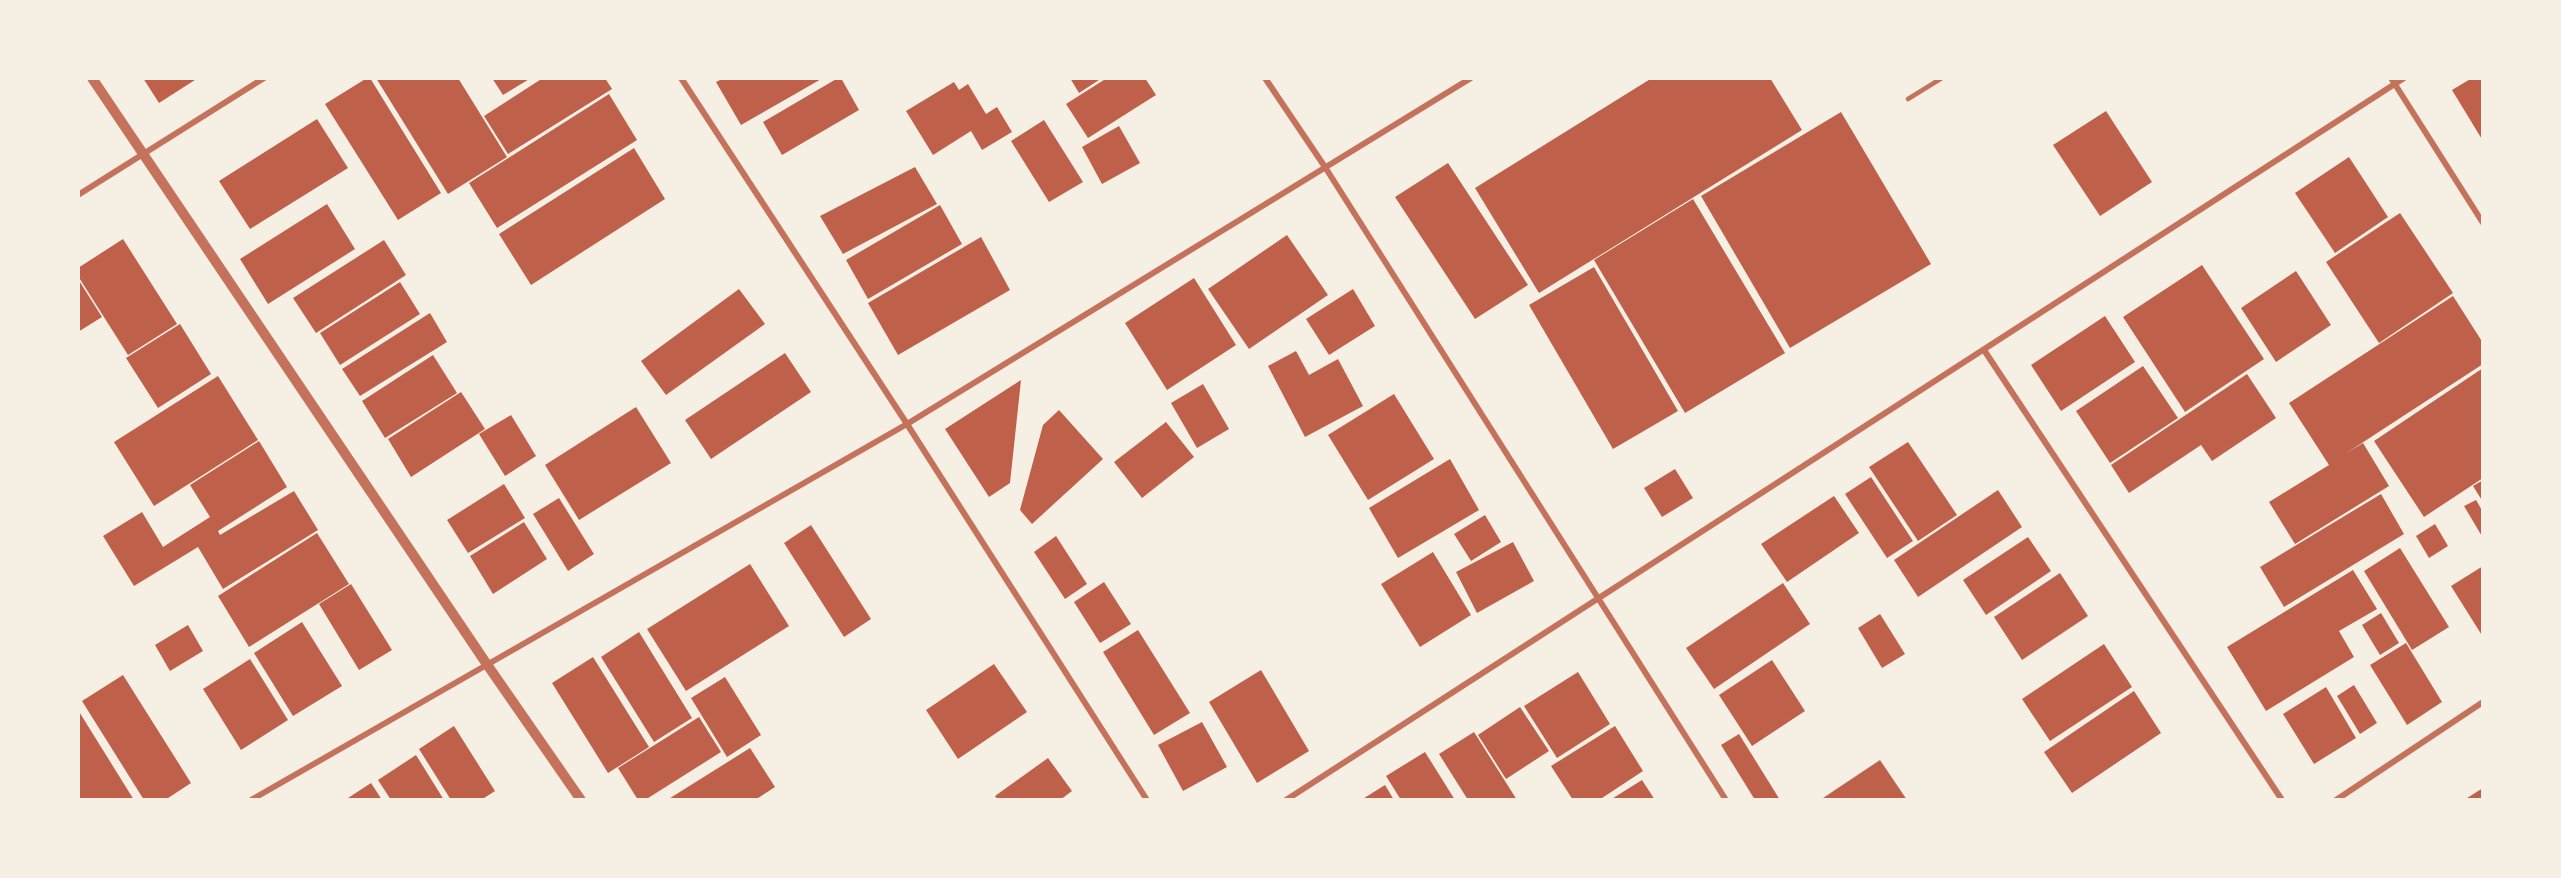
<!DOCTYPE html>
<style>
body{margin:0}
#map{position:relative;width:2561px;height:878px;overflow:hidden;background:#f6efe4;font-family:Montserrat,sans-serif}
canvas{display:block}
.frame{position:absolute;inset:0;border:80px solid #f6efe4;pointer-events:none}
</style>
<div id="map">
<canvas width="2561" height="878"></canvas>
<div class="frame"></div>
</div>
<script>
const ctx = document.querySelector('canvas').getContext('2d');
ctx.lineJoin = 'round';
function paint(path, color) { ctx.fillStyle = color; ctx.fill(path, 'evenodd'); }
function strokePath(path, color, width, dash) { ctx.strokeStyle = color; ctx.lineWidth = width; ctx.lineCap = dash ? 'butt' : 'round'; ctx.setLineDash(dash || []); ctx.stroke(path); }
paint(new Path2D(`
 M 143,78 L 198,78 L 159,103 Z
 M 367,78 L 370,78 L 441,193 L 398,220 L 325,104 Z
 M 376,78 L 458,78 L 507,157 L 448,194 Z
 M 492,78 L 531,78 L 503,95 Z
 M 543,78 L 605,78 L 612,89 L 508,154 L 484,116 Z
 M 724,78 L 823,78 L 741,125 L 716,82 Z
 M 838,78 L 841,78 L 859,110 L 782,155 L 763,122 Z
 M 1070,78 L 1102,78 L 1079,93 Z
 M 1107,78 L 1145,78 L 1156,95 L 1088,138 L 1066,104 Z
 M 1652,78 L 1770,78 L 1802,130 L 1539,293 L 1475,188 Z
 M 2472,78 L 2483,78 L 2483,141 L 2452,90 Z
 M 954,82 L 959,90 L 968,84 L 986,114 L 997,107 L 1012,132 L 982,150 L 971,131 L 933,155 L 906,111 Z
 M 609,94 L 637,140 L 497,228 L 469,183 Z
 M 2106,111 L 2152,182 L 2100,216 L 2053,145 Z
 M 1841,112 L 1931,264 L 1790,348 L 1701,196 Z
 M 317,119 L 348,168 L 250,229 L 219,181 Z
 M 1044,120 L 1083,182 L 1049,202 L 1011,141 Z
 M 1119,126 L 1140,163 L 1102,184 L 1082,147 Z
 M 634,148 L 665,199 L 531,285 L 499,234 Z
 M 2349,157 L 2388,217 L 2335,253 L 2295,193 Z
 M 1448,163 L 1528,285 L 1475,319 L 1395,197 Z
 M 915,167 L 937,204 L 843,254 L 820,216 Z
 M 1693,199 L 1785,353 L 1685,413 L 1594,260 Z
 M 327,204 L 355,249 L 268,304 L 240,259 Z
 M 940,205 L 962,244 L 868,299 L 846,260 Z
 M 2400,213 L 2453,293 L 2379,343 L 2326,262 Z
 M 1287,235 L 1328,295 L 1249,349 L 1208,289 Z
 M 981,237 L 1010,290 L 898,355 L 868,303 Z
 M 123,239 L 177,324 L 128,355 L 78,276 L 78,268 Z
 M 384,240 L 406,275 L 316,333 L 293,298 Z
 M 2202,265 L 2264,359 L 2185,412 L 2123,317 Z
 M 1594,267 L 1678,411 L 1613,449 L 1529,305 Z
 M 2296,271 L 2331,325 L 2276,362 L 2241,308 Z
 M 1194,278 L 1236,345 L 1167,390 L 1125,323 Z
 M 78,279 L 102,317 L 78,332 Z
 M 400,282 L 420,314 L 340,365 L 320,333 Z
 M 739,289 L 765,324 L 666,395 L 641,361 Z
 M 1353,289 L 1375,326 L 1329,355 L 1306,319 Z
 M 2453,296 L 2483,343 L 2483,364 L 2345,454 L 2363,443 L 2389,486 L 2295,544 L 2269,502 L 2329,465 L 2289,403 Z
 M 430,313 L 447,342 L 360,396 L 342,369 Z
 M 2105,316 L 2135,362 L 2061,411 L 2031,365 Z
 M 180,324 L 211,374 L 158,408 L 126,358 Z
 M 1296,351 L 1309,375 L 1338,359 L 1363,406 L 1305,437 L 1268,366 Z
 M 785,353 L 811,392 L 711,459 L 685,420 Z
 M 433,355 L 457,393 L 385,438 L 362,401 Z
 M 2143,366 L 2178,418 L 2110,463 L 2076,411 Z
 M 2483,368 L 2483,478 L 2424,517 L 2374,441 Z
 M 2247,374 L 2276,418 L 2212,461 L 2201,445 L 2129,493 L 2111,465 Z
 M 218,376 L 258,440 L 154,506 L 114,442 Z
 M 1021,380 L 1010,483 L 989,497 L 945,429 Z
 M 1203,384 L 1229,429 L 1197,448 L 1171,403 Z
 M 461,392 L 485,429 L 411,477 L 388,439 Z
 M 1394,394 L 1434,459 L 1368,500 L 1328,435 Z
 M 636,407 L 671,463 L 579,520 L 545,465 Z
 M 1059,410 L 1103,459 L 1032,524 L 1020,510 L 1043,425 Z
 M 511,415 L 536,456 L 505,476 L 479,434 Z
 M 1166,422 L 1194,457 L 1142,498 L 1114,462 Z
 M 259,441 L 287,487 L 218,531 L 220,535 L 294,491 L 318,530 L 223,589 L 198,547 L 134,586 L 103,536 L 142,512 L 163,547 L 210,517 L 190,485 Z
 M 1908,442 L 1957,515 L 1918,541 L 1869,467 Z
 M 1450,459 L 1479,510 L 1398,558 L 1369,508 Z
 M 1675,469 L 1693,498 L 1662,517 L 1644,488 Z
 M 1871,477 L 1913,541 L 1887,558 L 1845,494 Z
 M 2483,480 L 2483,502 L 2473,486 Z
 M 504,484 L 525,518 L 468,553 L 447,520 Z
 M 1998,490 L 2022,527 L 1918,597 L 1894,560 Z
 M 2381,494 L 2404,534 L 2284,607 L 2260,567 Z
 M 1834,496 L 1859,533 L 1787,582 L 1761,544 Z
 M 559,498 L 594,554 L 568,571 L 533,514 Z
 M 2476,500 L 2483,512 L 2483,538 L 2464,506 Z
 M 1485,515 L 1501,542 L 1471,561 L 1454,534 Z
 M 524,522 L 547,559 L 493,594 L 470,556 Z
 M 2435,524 L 2448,546 L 2429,558 L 2416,536 Z
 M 811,525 L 871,619 L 844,637 L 784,543 Z
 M 317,533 L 349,584 L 249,647 L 218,596 Z
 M 1056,536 L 1087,584 L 1065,599 L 1034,552 Z
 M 2028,537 L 2051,571 L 1986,615 L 1963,580 Z
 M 1513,542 L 1534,581 L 1477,613 L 1456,572 Z
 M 2400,548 L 2449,627 L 2412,650 L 2364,571 Z
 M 1433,552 L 1471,615 L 1420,647 L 1381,584 Z
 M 750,564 L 789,626 L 686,691 L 647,629 Z
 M 2483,566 L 2483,637 L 2451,586 Z
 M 2353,570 L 2377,609 L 2339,631 L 2354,657 L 2266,711 L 2227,647 Z
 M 2060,573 L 2088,616 L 2022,660 L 1994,617 Z
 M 1104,582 L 1131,624 L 1100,643 L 1074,602 Z
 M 1783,583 L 1810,624 L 1714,689 L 1686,648 Z
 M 351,584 L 392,650 L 359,670 L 319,604 Z
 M 2381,613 L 2399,643 L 2380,655 L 2362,625 Z
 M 1880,614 L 1905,654 L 1882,668 L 1858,628 Z
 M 302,622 L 342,686 L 293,716 L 254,653 Z
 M 188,625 L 203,651 L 170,671 L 155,645 Z
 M 1138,630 L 1190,713 L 1154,735 L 1103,652 Z
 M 639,632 L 692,718 L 654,742 L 601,657 Z
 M 2406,643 L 2442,702 L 2407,725 L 2370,665 Z
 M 2104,644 L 2132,687 L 2050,741 L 2022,699 Z
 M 593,657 L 649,747 L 608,773 L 552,683 Z
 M 250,659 L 288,720 L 241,750 L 203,689 Z
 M 1772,660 L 1805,711 L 1752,746 L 1719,695 Z
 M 994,664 L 1027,712 L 958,759 L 926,710 Z
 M 1261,670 L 1309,751 L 1257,783 L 1209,702 Z
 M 1578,672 L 1610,724 L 1557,758 L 1524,706 Z
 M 123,675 L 191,783 L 165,800 L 144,800 L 82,701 Z
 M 725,677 L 761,735 L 727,757 L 691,698 Z
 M 2354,685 L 2377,723 L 2360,734 L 2337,696 Z
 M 2326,687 L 2356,738 L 2314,764 L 2283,714 Z
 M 2134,691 L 2161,733 L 2072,793 L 2044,752 Z
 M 1520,707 L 1549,751 L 1506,779 L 1478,735 Z
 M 78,710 L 134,800 L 78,800 Z
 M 699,717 L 721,752 L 645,800 L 638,800 L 618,768 Z
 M 1202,722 L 1227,767 L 1183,791 L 1158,745 Z
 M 454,726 L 495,791 L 481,800 L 451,800 L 419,749 Z
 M 1615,726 L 1643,771 L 1599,800 L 1573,800 L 1551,766 Z
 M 1474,732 L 1517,800 L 1468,800 L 1439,754 Z
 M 1739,734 L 1780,800 L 1755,800 L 1721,745 Z
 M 750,748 L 775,787 L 755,800 L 667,800 Z
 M 1425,752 L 1455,800 L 1401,800 L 1386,776 Z
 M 416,755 L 444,800 L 391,800 L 378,780 Z
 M 1048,758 L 1072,791 L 1060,800 L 998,800 L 995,796 Z
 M 1880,760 L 1907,800 L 1820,800 Z
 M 1642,780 L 1655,800 L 1610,800 Z
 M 371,783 L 382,800 L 345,800 Z
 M 1385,785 L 1394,800 L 1361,800 Z
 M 2483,788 L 2483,800 L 2464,800 Z`), '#bf614a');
strokePath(new Path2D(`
 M 1908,99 L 1942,78`), '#c5725c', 4.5);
strokePath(new Path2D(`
 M 681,78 L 907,424 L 1147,800
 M 1265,78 L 1325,167 L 1726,800
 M 2391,78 L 2483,223
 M 78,195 L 264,78
 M 1984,350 L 2282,800
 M 251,800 L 907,424 L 1471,78
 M 1286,800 L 2404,78
 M 2336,800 L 2483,702`), '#c5725c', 6);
strokePath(new Path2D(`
 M 92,78 L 486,663 L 581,800`), '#c5725c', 10);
</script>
